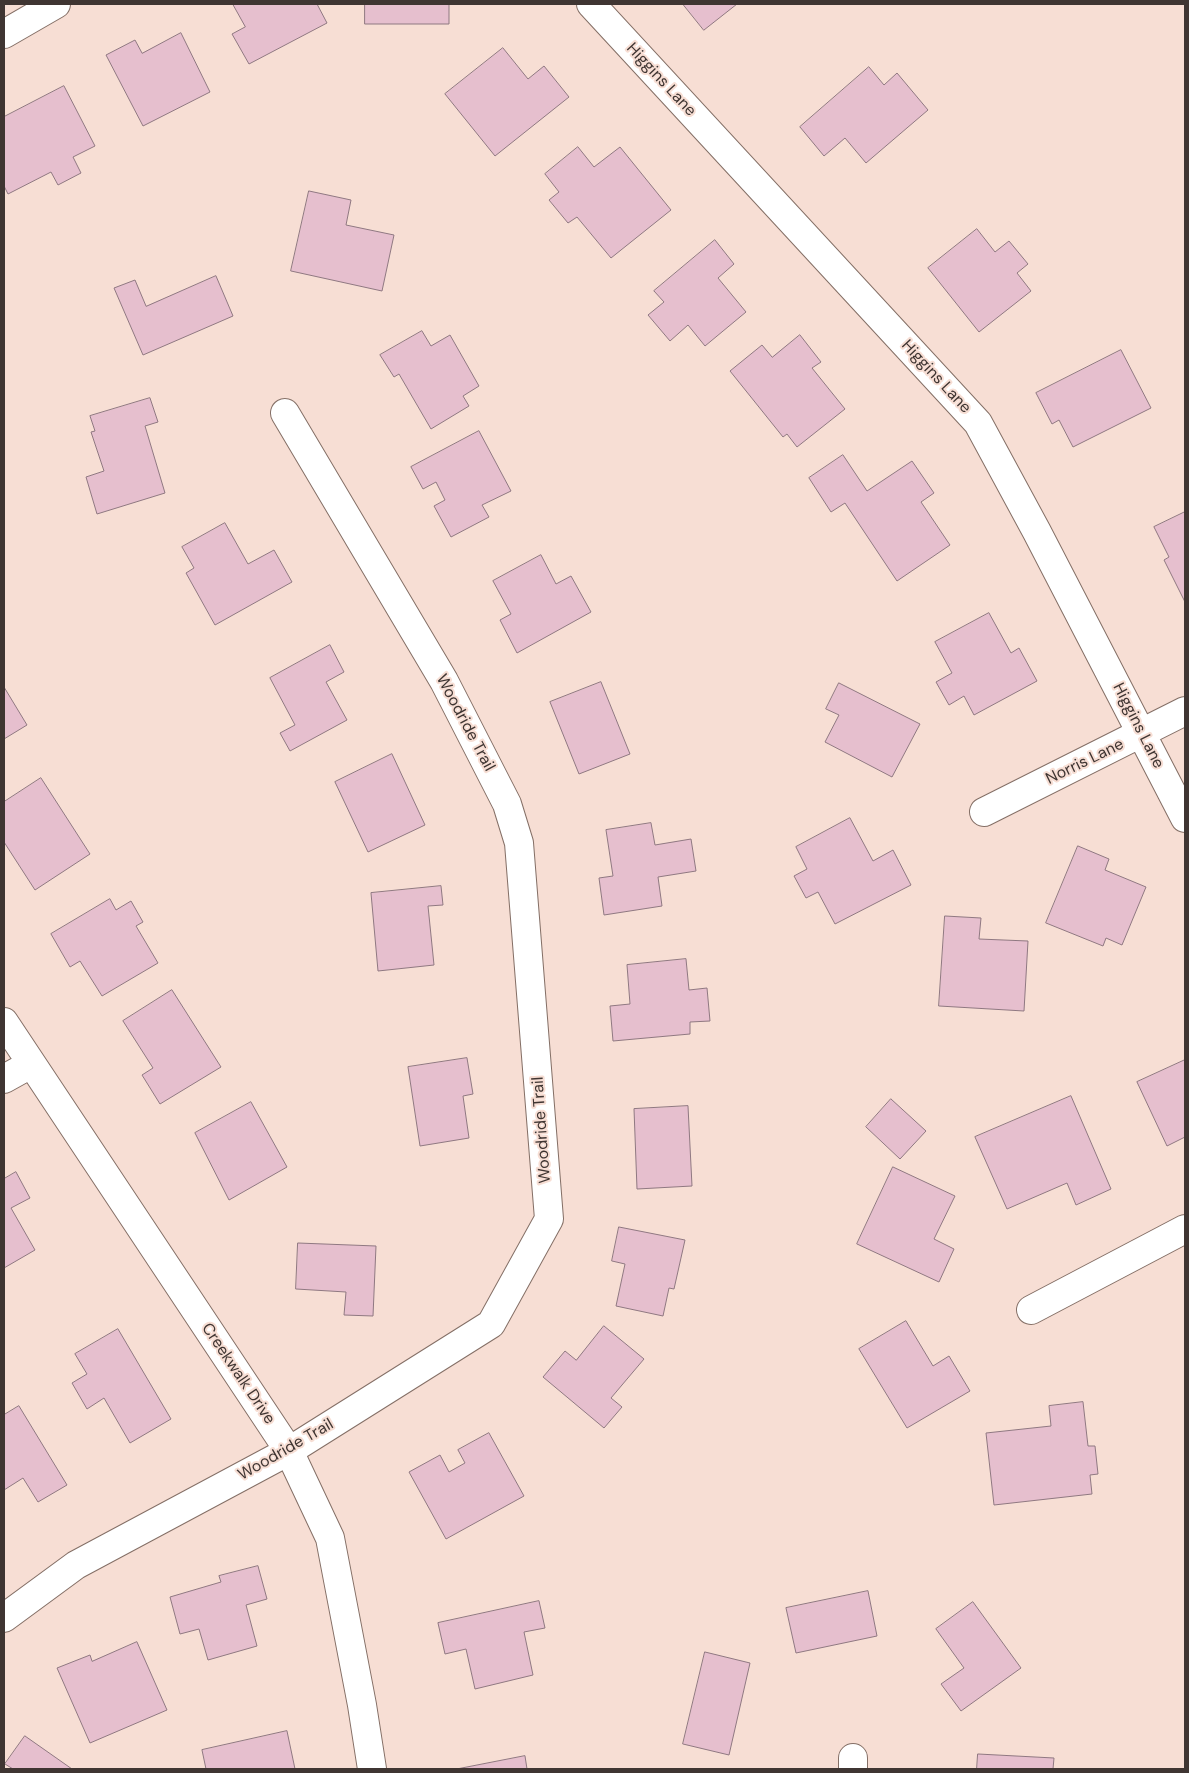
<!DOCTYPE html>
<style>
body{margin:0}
#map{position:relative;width:1189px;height:1773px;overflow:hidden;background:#f7ded4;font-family:"DM Sans",sans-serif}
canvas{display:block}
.frame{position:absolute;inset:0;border:5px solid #3f3532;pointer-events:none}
</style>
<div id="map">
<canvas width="1189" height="1773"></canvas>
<div class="frame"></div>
</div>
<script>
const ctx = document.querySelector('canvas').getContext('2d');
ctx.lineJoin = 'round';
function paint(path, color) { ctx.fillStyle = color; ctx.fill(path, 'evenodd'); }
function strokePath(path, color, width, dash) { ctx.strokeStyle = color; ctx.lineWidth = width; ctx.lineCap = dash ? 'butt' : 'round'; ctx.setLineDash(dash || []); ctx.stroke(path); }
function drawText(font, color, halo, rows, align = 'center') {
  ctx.font = font + ' "DM Sans",sans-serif'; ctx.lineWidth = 4; ctx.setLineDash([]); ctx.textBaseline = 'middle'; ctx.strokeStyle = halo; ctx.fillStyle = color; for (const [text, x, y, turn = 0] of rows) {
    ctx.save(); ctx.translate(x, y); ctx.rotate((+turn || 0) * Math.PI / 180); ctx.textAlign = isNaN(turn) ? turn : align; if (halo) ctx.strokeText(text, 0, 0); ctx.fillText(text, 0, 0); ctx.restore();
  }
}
const building = new Path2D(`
 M 233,4 L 317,4 L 327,23 L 249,64 L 232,34 L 245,27 Z
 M 365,4 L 449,4 L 449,24 L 365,24 Z
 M 683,4 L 737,4 L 704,30 Z
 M 181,33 L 210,92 L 143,126 L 106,55 L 135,40 L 142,53 Z
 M 503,48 L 528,79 L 544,66 L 569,97 L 495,156 L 445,94 Z
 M 869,67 L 884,85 L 897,73 L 928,110 L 866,163 L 845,138 L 824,156 L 800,127 Z
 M 64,86 L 95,146 L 73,157 L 81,173 L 58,185 L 51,172 L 8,194 L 4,186 L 4,117 Z
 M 578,147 L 594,167 L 620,147 L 671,210 L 611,258 L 577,217 L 568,223 L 549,200 L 559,192 L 545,174 Z
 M 309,191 L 351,200 L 346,225 L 394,235 L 382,291 L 291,271 Z
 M 977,229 L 995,252 L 1009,241 L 1028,264 L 1017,273 L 1031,291 L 979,332 L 928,268 Z
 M 715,240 L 734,264 L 718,278 L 746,312 L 705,346 L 688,325 L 670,341 L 648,315 L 664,302 L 654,291 Z
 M 216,276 L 233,316 L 143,355 L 114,288 L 135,280 L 146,306 Z
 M 422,331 L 431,346 L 450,335 L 479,386 L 463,396 L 469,406 L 431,429 L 399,374 L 394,377 L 380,355 Z
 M 800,335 L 821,362 L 812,368 L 845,409 L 797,447 L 787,434 L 783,437 L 730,371 L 762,345 L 772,357 Z
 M 1121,350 L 1151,408 L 1073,447 L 1059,420 L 1052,424 L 1036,393 Z
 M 150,398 L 158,422 L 145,426 L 165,493 L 97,514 L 86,477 L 104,471 L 91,432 L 95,431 L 90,416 Z
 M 479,431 L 511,491 L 482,505 L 489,517 L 451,537 L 434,506 L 445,500 L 436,482 L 423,489 L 411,467 Z
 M 843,455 L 867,491 L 912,461 L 934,493 L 921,502 L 950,545 L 897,581 L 845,503 L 831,512 L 809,478 Z
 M 1185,512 L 1185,602 L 1164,560 L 1169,557 L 1154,527 Z
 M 225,523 L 248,564 L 274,550 L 292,582 L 215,625 L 186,573 L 194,568 L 182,547 Z
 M 541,555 L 556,584 L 571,576 L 591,612 L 517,653 L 500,620 L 511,614 L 493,581 Z
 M 989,613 L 1011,653 L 1019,648 L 1037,681 L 974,715 L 964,696 L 949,705 L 936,682 L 952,673 L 935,642 Z
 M 330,645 L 344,672 L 326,682 L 347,720 L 290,751 L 280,733 L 295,725 L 270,678 Z
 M 601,682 L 630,754 L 579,774 L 550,702 Z
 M 839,683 L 920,724 L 892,777 L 825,742 L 839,715 L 826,709 Z
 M 4,687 L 27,725 L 4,739 Z
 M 392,754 L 425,825 L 368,852 L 335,782 Z
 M 41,778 L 90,854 L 35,890 L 4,842 L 4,802 Z
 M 850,818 L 873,861 L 893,850 L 911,885 L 835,924 L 818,892 L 806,898 L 794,876 L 807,869 L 796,847 Z
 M 651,823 L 655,845 L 691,839 L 696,871 L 658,877 L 662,906 L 604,915 L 599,878 L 613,876 L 606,830 Z
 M 1078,846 L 1109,859 L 1105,870 L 1146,887 L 1122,945 L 1106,938 L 1103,946 L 1046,923 Z
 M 441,886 L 443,905 L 428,906 L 434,965 L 378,971 L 371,893 Z
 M 110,899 L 116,910 L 131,901 L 143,922 L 136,926 L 158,963 L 102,996 L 80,961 L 70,967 L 51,934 Z
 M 945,916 L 981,918 L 979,939 L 1028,941 L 1024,1011 L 939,1006 Z
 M 686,959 L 689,990 L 707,988 L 710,1021 L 690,1022 L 690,1034 L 613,1041 L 610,1006 L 630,1004 L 627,965 Z
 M 172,990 L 221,1067 L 160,1104 L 142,1075 L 153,1068 L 123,1021 Z
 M 467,1058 L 473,1094 L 463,1096 L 469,1138 L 420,1146 L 408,1067 Z
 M 1185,1060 L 1185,1137 L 1167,1146 L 1137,1082 Z
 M 1071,1096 L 1111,1189 L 1076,1205 L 1067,1183 L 1007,1209 L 975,1137 Z
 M 891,1099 L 926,1131 L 900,1159 L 866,1127 Z
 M 251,1102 L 287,1167 L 229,1200 L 195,1133 Z
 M 688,1106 L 692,1186 L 637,1189 L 634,1109 Z
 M 893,1167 L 955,1196 L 934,1239 L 954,1249 L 939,1282 L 857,1244 Z
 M 16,1172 L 30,1198 L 11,1208 L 35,1250 L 4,1268 L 4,1179 Z
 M 619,1227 L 685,1240 L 674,1289 L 669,1288 L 663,1316 L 616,1306 L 625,1264 L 612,1261 Z
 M 298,1243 L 376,1246 L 373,1316 L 344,1315 L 346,1292 L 296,1289 Z
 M 906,1321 L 933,1366 L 949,1356 L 970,1391 L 907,1428 L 859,1349 Z
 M 604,1326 L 644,1359 L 611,1398 L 622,1407 L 604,1428 L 543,1377 L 565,1351 L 576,1360 Z
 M 118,1329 L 171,1419 L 130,1443 L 104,1398 L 87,1409 L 72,1383 L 87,1374 L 75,1354 Z
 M 1083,1402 L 1088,1446 L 1095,1446 L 1098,1474 L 1090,1475 L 1092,1494 L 994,1505 L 986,1433 L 1051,1426 L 1049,1406 Z
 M 19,1406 L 67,1485 L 38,1502 L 23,1478 L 4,1490 L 4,1415 Z
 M 489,1433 L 524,1496 L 446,1539 L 409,1472 L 440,1455 L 449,1472 L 465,1463 L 458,1450 Z
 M 258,1566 L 267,1599 L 246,1605 L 257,1646 L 208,1660 L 199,1629 L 180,1634 L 170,1597 L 221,1582 L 219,1576 Z
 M 868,1591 L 877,1636 L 796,1653 L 786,1608 Z
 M 539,1601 L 545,1628 L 524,1632 L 533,1675 L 475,1689 L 466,1649 L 445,1654 L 438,1623 Z
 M 973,1602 L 1021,1668 L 961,1711 L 941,1684 L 964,1668 L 936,1629 Z
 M 137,1642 L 167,1710 L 90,1743 L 57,1668 L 90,1655 L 92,1661 Z
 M 705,1652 L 750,1663 L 729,1755 L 683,1744 Z
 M 287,1731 L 295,1769 L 206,1769 L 202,1750 Z
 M 25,1736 L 72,1769 L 13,1769 L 5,1764 Z
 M 978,1754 L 1054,1758 L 1053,1769 L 977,1769 Z
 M 525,1756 L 527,1769 L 457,1769 Z`);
paint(building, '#e6bfce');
strokePath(building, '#8f7881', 1);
const minor = new Path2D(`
 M 591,4 L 978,423 L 1037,532 L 1185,818
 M 4,34 L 56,4
 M 984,812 L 1185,711
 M 4,1022 L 289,1451 L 330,1538 L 362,1705 L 372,1769
 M 4,1079 L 31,1064
 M 1031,1310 L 1185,1229
 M 4,1618 L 76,1565 L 289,1451 L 491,1324 L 549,1219 L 519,843 L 507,804 L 444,681 L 285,413
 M 853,1769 L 853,1758`);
strokePath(minor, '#846f66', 30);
strokePath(minor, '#fff', 28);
drawText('16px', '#3f3532', '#f7ded4', [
 ["Higgins Lane",661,80,47],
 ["Higgins Lane",936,377,47],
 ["Woodride Trail",465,723,62],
 ["Higgins Lane",1138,726,63],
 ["Norris Lane",1085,762,-26],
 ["Woodride Trail",542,1130,-94],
 ["Creekwalk Drive",238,1374,56],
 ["Woodride Trail",286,1450,-30]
]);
</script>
